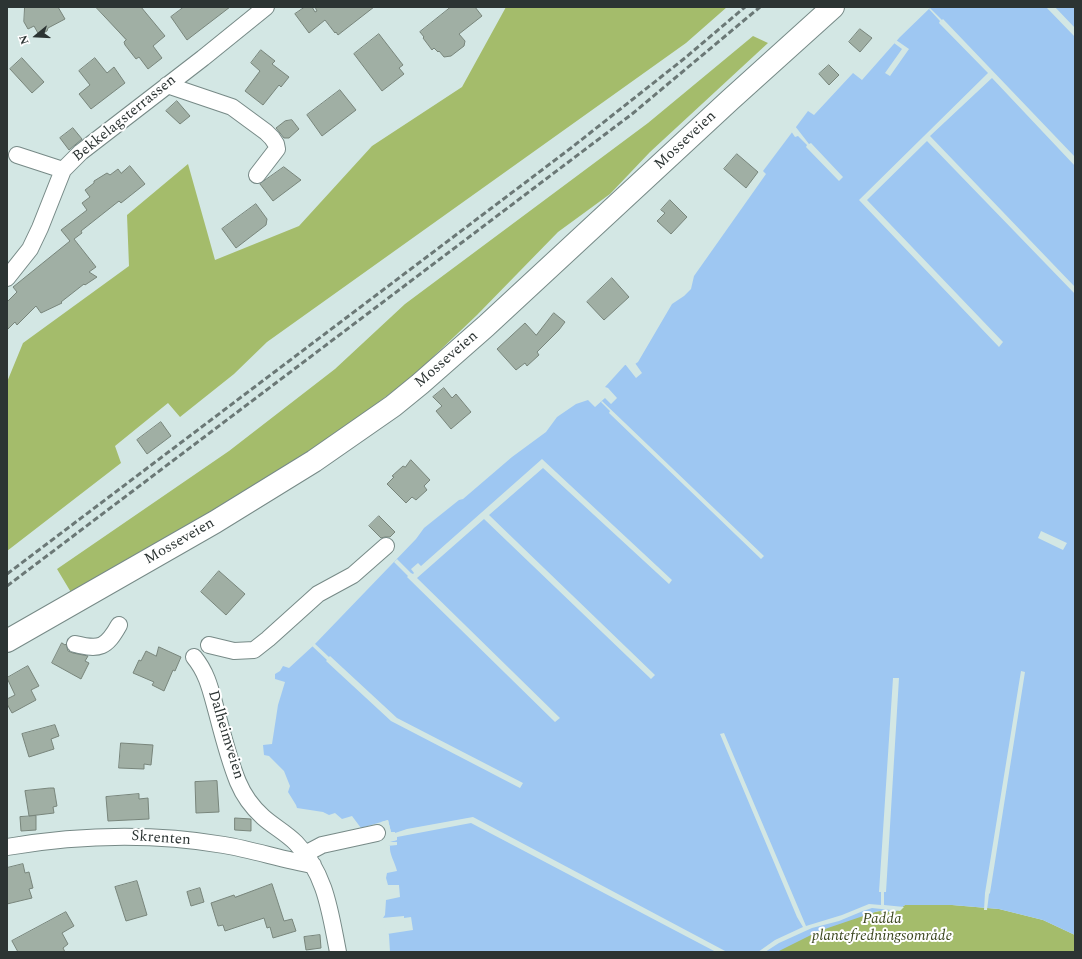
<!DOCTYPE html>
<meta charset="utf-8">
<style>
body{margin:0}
#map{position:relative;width:1082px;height:959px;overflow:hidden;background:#d3e7e4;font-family:Spectral,serif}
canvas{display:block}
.frame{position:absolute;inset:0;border:8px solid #2c3433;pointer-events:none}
.north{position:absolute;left:16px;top:16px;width:40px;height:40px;-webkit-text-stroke:3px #fff;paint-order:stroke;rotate:252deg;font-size:11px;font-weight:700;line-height:16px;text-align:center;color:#2c3433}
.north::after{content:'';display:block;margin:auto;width:14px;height:18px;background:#2c3433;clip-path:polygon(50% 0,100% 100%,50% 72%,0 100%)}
</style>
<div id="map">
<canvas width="1082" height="959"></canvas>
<div class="frame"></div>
<div class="north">N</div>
</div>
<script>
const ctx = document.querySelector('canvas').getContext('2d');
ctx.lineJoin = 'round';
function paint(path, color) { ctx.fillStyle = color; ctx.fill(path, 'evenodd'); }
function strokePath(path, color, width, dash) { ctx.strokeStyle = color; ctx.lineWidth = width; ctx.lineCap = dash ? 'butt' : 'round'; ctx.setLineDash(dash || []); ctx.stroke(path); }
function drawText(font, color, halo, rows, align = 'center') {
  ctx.font = font + ' Spectral,serif'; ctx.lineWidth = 4; ctx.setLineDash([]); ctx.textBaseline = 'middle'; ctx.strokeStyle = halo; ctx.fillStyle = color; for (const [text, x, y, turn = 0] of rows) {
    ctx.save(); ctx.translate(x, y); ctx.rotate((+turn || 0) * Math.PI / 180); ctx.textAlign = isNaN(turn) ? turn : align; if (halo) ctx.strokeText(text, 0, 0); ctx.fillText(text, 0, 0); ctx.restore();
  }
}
paint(new Path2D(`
 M 506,7 L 727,7 L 686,43 L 267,342 L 234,374 L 180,417 L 168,403 L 115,446 L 121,463 L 7,551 L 7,382 L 23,343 L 129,266 L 127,215 L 188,164 L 215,260 L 299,226 L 372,146 L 462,87 Z
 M 753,36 L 768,43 L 650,152 L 610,194 L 558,232 L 477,315 L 412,377 L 319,447 L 72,594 L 57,569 L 229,451 L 335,369 L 405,304 L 648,123 Z
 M 905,905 L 952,905 L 999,909 L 1043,920 L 1075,935 L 1075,952 L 758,952 L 816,923 L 902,907 Z`), '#a4bc6b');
paint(new Path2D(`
 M 931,7 L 1075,7 L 1075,935 L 1043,920 L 999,909 L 952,905 L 905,905 L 895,912 L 878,911 L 819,931 L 777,952 L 390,952 L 389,935 L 383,918 L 385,915 L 386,900 L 400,897 L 399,885 L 388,885 L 386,878 L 387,873 L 397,871 C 395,862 389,854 390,846 L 386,843 L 397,840 L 395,832 L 391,832 L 388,820 L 361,828 L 352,816 L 342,819 L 335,813 L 329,815 L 323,812 L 297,808 L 296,805 L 288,792 L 290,786 L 284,771 L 269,756 L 264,755 L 263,745 L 272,744 L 278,705 L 285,682 L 275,679 L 275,674 L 280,671 L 283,666 L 289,668 L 314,645 L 416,539 L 424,528 L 459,500 L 463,499 L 512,457 L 546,432 L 557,417 L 576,404 L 588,400 L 595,407 L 605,398 L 611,404 L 617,398 L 608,388 L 605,387 L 625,365 L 635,364 L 638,362 L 672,304 L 684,296 L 691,289 L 694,276 L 766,174 L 763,171 L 808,111 L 814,115 L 853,73 L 862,80 L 900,37 Z`), '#9ec7f2');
paint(new Path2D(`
 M 1046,7 L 1055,7 L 1075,28 L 1075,37 Z
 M 930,8 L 942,20 L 943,19 L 1075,157 L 1075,166 L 992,78 L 930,136 L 1075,287 L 1075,294 L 927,141 L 867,200 L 1003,342 L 999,347 L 859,200 L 988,73 L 939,23 L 940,21 L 929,9 Z
 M 896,40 L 909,49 L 890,76 L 885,73 L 902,49 L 894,43 Z
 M 795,126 L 809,144 L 811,143 L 843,177 L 839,181 L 806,147 L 807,145 L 798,136 L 795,137 L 791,131 Z
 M 636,361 L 635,363 L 642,373 L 636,378 L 625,364 Z
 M 602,401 L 764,556 L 761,559 L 609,413 L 610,411 L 601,402 Z
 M 542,459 L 672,580 L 669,584 L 543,468 L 489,515 L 655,675 L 651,679 L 484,519 L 417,578 L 560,718 L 555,722 L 407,577 L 408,576 L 394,562 L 397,559 L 411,573 L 413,574 L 414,573 L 411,569 L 418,563 L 421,566 Z
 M 1041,531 L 1067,543 L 1063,550 L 1038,538 Z
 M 313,642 L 329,657 L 330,656 L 397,718 L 523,783 L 520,788 L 391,721 L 326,661 L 327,660 L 311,645 Z
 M 1021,671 L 1025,672 L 990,893 L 989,894 L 987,910 L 984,910 L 985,893 Z
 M 893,678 L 899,678 L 886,892 L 884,892 L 884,905 L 904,907 L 900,911 L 872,908 L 863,911 L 839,921 L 812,928 L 779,943 L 765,952 L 758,952 L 775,940 L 803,927 L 797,917 L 720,734 L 724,733 L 806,926 L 842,915 L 869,904 L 881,905 L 881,892 L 879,892 Z
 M 473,817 L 727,952 L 716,952 L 471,823 L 397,837 L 397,840 L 387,842 L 397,842 L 397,845 L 387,846 L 385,843 L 386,840 L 395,838 L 393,834 L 390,833 L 387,823 L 382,824 L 381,822 L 388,820 L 391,832 L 395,833 L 407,829 Z
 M 404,916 L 404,918 L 411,917 L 413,930 L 387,934 L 382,918 Z`), '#d3e7e4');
const building = new Path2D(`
 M 25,7 L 58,7 L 65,19 L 48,28 L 47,31 L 39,35 L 34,26 L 28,29 L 24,22 Z
 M 96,7 L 141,7 L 165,36 L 153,46 L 162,58 L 148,69 L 139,57 L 136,59 L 125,45 L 124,42 L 126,40 Z
 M 184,7 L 230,7 L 187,40 L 171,17 Z
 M 305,7 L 312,7 L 315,12 L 317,11 L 315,7 L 374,7 L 338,35 L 336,32 L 335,33 L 325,20 L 309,33 L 295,14 Z
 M 451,7 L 475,7 L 482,16 L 459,34 L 465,41 L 464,46 L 451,56 L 444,57 L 439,51 L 438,52 L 434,48 L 432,50 L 423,38 L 424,37 L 420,32 Z
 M 860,29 L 872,38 L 860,52 L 849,42 Z
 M 379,34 L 403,65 L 399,68 L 404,74 L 382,91 L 354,54 Z
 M 261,50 L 275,61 L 272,64 L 289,77 L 281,87 L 279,85 L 263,105 L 245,91 L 260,71 L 251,63 Z
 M 22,58 L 44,82 L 32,93 L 10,69 Z
 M 95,58 L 107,73 L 114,67 L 125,83 L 91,109 L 79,94 L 90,85 L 79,71 Z
 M 829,65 L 839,75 L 829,85 L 819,74 Z
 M 340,90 L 356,110 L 322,136 L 307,115 Z
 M 177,101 L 190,116 L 180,124 L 166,111 Z
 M 292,120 L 299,129 L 289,138 L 284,138 L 276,128 L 285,121 Z
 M 73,128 L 82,139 L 69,150 L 60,138 Z
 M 737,154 L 758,172 L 746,188 L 724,169 Z
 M 130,166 L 145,184 L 121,203 L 119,201 L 81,231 L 82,233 L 74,239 L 96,267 L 89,272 L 97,277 L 85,285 L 84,284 L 61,302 L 62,303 L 41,313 L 36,306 L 17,325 L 15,322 L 7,330 L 7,302 L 17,292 L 13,287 L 70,241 L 61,230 L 87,210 L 82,203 L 90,197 L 85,190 L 94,183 L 94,181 L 107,173 L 110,175 L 118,169 L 121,173 Z
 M 284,167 L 301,180 L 273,201 L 260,184 Z
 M 670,200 L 687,217 L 671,234 L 657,221 L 665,213 L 661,210 Z
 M 256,204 L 267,219 L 266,225 L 236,248 L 222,229 Z
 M 612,278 L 629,297 L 604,320 L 587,302 Z
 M 554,313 L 565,322 L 559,330 L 537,352 L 539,355 L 527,366 L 525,363 L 516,370 L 497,349 L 525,323 L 536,335 Z
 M 444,388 L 452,398 L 456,394 L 471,412 L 451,429 L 436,411 L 442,406 L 433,397 Z
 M 161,422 L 171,436 L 147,454 L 137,440 Z
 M 411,460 L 430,480 L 424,486 L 427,490 L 416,500 L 412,497 L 406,503 L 387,484 L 394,477 L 392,476 L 403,466 L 405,467 Z
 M 379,516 L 395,532 L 390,537 L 385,537 L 381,538 L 369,526 Z
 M 219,571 L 245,594 L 226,615 L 201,592 Z
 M 62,643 L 65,645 L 66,644 L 68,651 L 73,653 L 88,656 L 85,661 L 89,663 L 81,679 L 52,663 Z
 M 159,647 L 181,657 L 175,671 L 173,670 L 164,691 L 152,685 L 154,682 L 133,673 L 139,660 L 141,661 L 146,651 L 156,656 Z
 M 28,666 L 39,686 L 31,690 L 36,700 L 12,713 L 7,704 L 7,699 L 15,695 L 7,678 Z
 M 55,725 L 59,736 L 51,739 L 54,749 L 29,757 L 22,734 Z
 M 121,743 L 153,745 L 151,765 L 144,764 L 144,769 L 119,768 Z
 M 217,781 L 219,812 L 196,813 L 195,782 Z
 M 50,788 L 54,788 L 57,806 L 53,807 L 54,813 L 29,816 L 25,791 Z
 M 139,794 L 139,799 L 148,798 L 149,819 L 108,821 L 106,797 Z
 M 36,816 L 36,830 L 21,831 L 20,817 Z
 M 235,818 L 251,819 L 251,831 L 235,830 Z
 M 23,864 L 25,873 L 29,872 L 33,888 L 29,889 L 32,898 L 7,904 L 7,868 Z
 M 137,881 L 147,915 L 126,921 L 115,887 Z
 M 272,884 L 284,921 L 292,919 L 296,931 L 273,938 L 270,927 L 267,928 L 264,918 L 225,931 L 223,925 L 218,926 L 211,903 L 234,895 L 235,897 Z
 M 200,888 L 204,902 L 191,906 L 187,892 Z
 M 66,912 L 74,926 L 62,933 L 68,944 L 63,948 L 65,952 L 18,952 L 12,941 Z
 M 320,935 L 321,948 L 306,950 L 304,937 Z`);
paint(building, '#a0afa4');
strokePath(building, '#78857b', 1);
const minor = new Path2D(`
 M 167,85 L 232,107 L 266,132 L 272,138 L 276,144 L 277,149 L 257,175
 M 17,155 L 63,170
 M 7,278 L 30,249 L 40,228 L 63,170 L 81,152 L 203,58 L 266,7
 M 75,644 C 100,650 106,648 119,625
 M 209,645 L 234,651 L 254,650 L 268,639 L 318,594 L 353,575 L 386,546
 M 194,657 C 208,674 211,692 217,713 C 223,736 229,760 238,782 C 243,794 253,808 263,817 C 273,826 286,833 296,843 C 326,874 330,912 338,952
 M 7,847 C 78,835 153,833 224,845 C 254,850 283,860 313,865
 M 305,854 L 322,845 L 377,833`);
const highway = new Path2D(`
 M 7,641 L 215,522 L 314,461 L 393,406 L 420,384 L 486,326 L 730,100 L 833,7`);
strokePath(minor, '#778a87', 18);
strokePath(highway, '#778a87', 24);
strokePath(minor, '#fff', 16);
strokePath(highway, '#fff', 22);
strokePath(new Path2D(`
 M 7,574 L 571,148 L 685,58 L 745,7
 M 7,586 L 632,114 L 760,7`), '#6b7876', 3, [6, 3]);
drawText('15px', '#2c3433', '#fff', [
 ["Bekkelagsterrassen",125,119,-39],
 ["Mosseveien",686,141,-43],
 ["Mosseveien",447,360,-41],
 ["Mosseveien",180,542,-30],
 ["Dalheimveien",225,735,73],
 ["Skrenten",161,839,4]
]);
drawText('italic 15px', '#3b461e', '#fff', [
 ["Padda",882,920],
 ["plantefredningsområde",882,937]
]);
</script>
